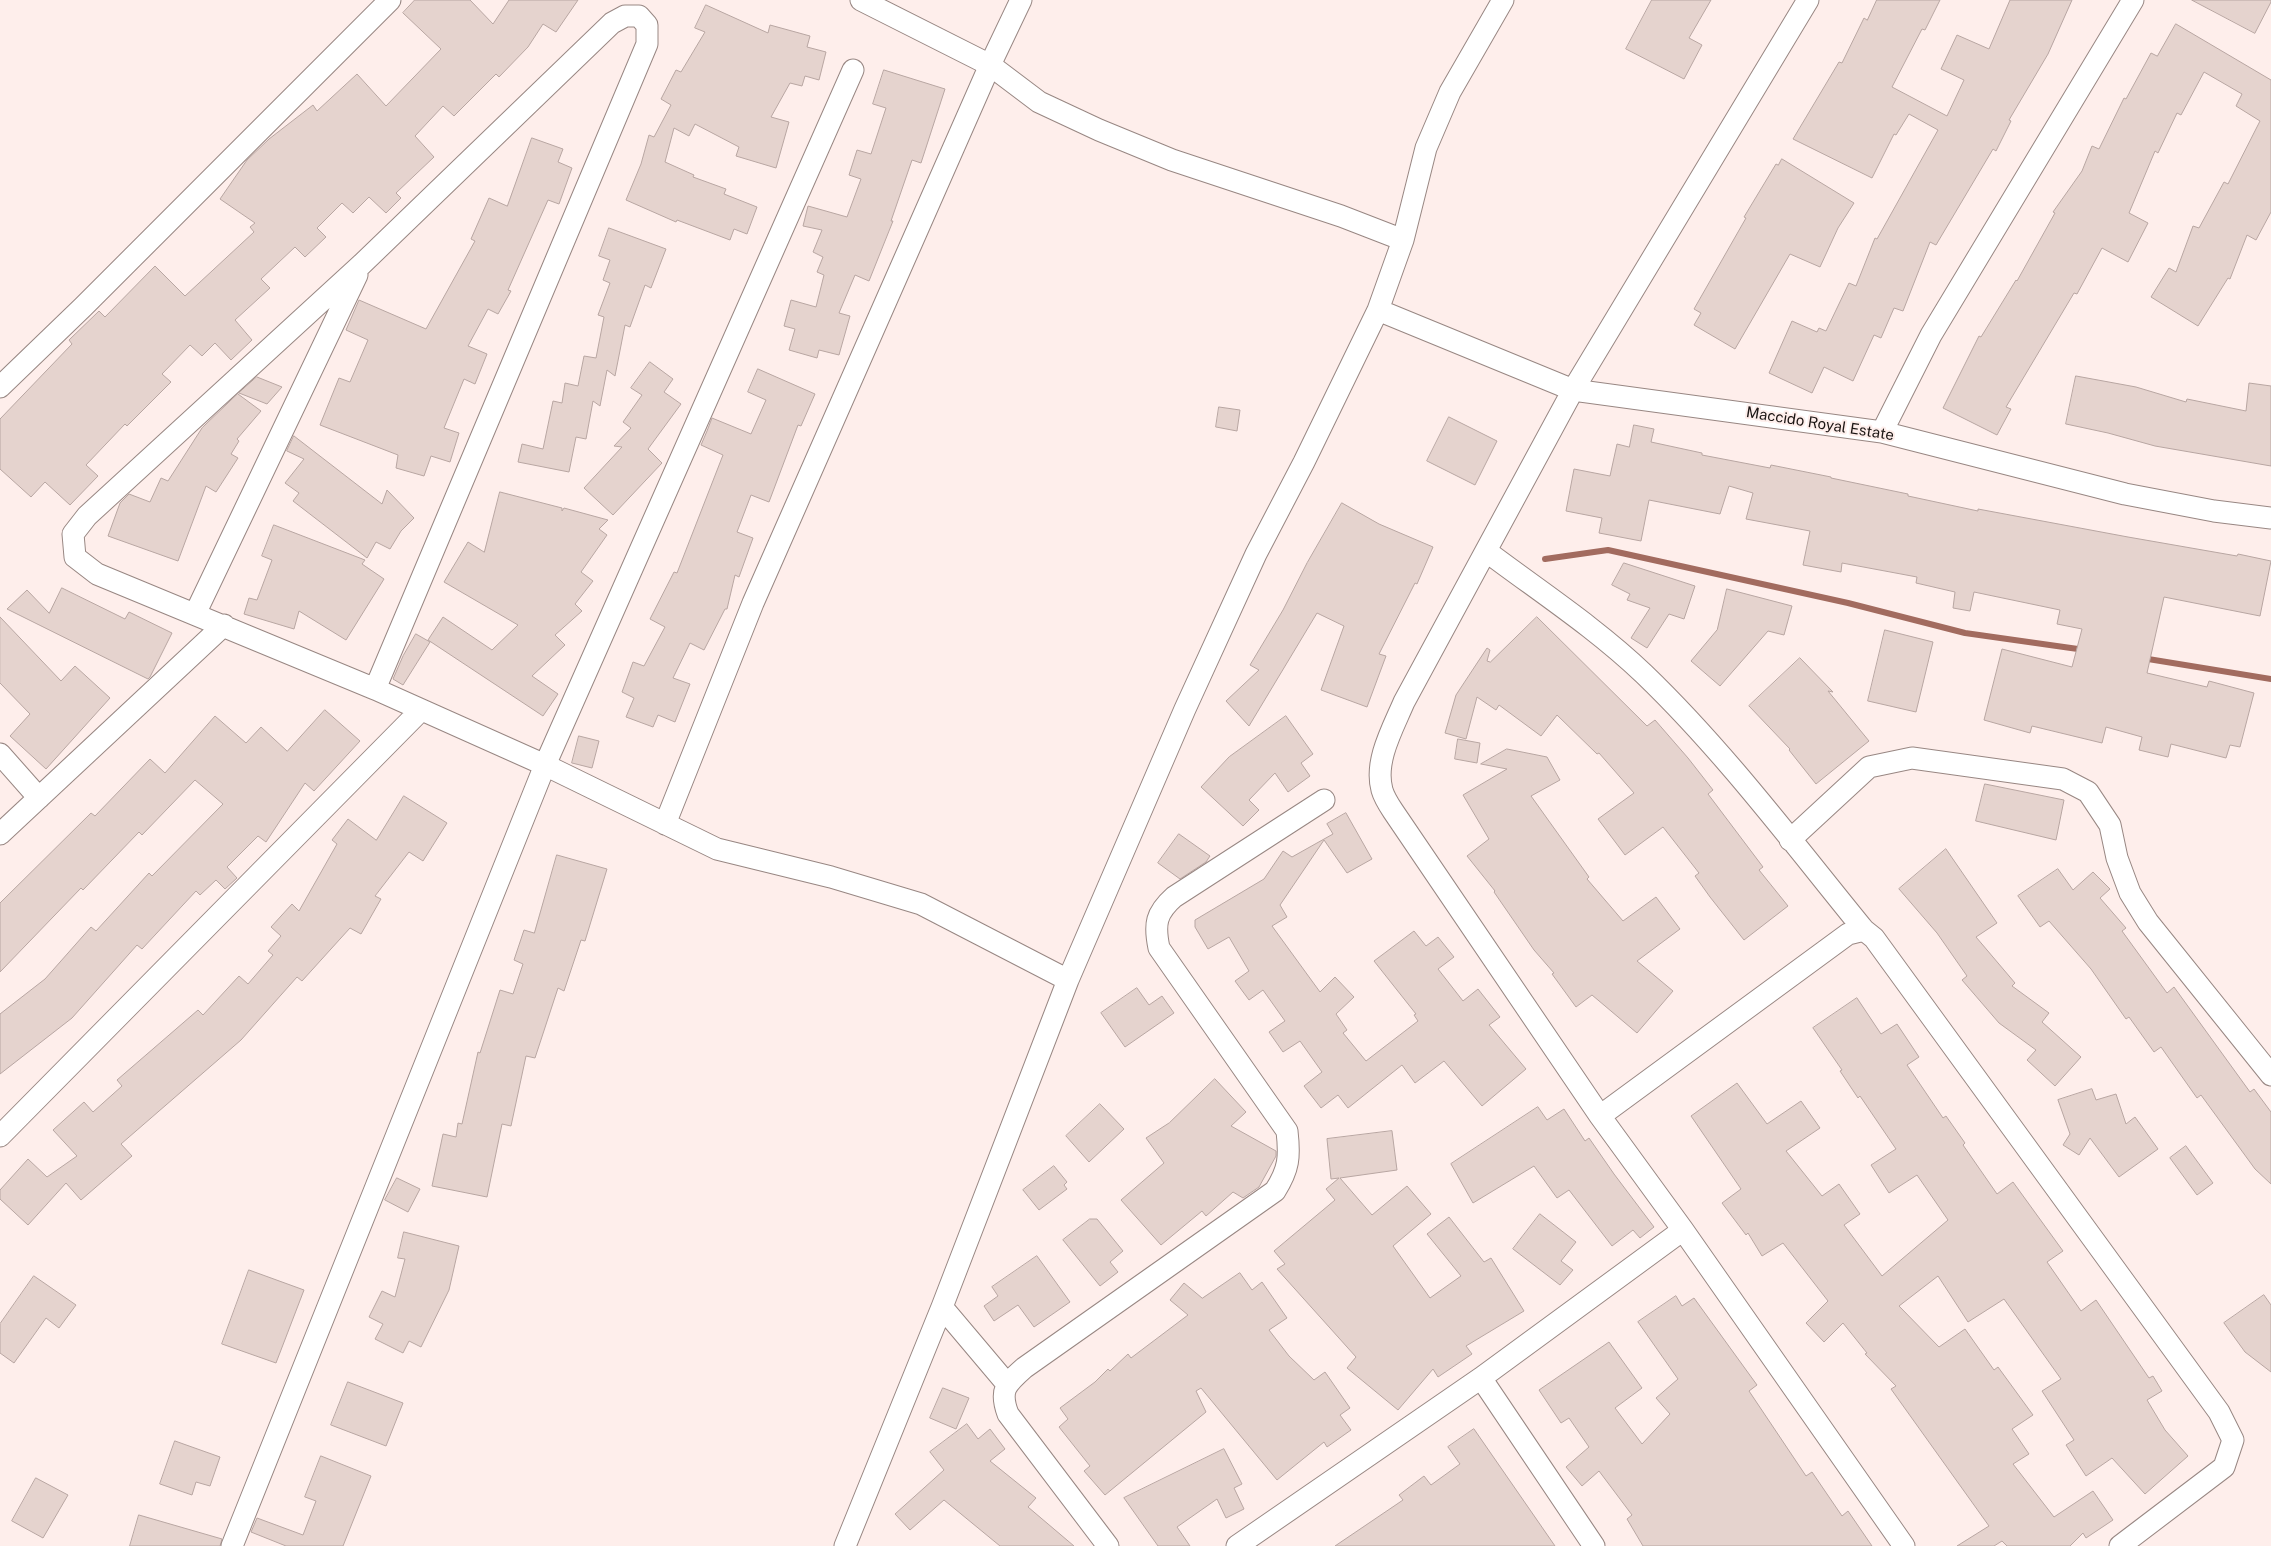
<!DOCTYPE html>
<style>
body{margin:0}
canvas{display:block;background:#feeeeb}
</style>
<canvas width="2271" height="1546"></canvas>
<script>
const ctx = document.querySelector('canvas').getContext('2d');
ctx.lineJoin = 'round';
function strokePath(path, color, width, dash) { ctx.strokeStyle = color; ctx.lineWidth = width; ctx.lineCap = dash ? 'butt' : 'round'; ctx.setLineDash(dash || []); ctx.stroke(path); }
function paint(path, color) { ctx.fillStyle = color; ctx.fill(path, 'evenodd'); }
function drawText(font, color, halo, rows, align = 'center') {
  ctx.font = font + ' "Public Sans",sans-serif'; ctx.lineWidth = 4; ctx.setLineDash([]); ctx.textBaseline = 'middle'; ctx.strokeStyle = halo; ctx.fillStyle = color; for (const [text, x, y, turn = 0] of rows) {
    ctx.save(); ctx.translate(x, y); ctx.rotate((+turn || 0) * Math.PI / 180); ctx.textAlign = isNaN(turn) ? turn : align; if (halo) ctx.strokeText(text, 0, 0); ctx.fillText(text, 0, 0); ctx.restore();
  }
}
strokePath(new Path2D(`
 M 1545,559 L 1608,550 L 1848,603 L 1965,633 L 2085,650
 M 2142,658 L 2271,679`), '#a26b5f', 6);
const building = new Path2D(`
 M 415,0 L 470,0 L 493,24 L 509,0 L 578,0 L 556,32 L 543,24 L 528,47 L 499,77 L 496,74 L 454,116 L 443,106 L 415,136 L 434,157 L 396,193 L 401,198 L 386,213 L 369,197 L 353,213 L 342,203 L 317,228 L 326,237 L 305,257 L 295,247 L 261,279 L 270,288 L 235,320 L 252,340 L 231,360 L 215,343 L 202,356 L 190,345 L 162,374 L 171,382 L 127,426 L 125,424 L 86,465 L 98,476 L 70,505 L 45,482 L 31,497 L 0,469 L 0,419 L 72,344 L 69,340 L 99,311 L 105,317 L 155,266 L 185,296 L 254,232 L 250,227 L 255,223 L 220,199 L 247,160 L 269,139 L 313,105 L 317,111 L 357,74 L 386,106 L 441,49 L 403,13 Z
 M 1652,0 L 1711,0 L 1689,38 L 1702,45 L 1684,79 L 1626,49 Z
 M 1877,0 L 1940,0 L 1925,30 L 1922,29 L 1892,87 L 1947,116 L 1964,80 L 1941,69 L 1957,35 L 1989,49 L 2010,0 L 2072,0 L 2048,54 L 2009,120 L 2011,121 L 1996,151 L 1993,149 L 1936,245 L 1930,242 L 1903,311 L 1894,308 L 1881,338 L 1874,335 L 1853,381 L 1824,367 L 1812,393 L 1769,373 L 1792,321 L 1817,332 L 1819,328 L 1826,331 L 1849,283 L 1856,286 L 1875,238 L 1877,239 L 1938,130 L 1909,114 L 1896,135 L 1894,134 L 1872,178 L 1793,139 L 1839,62 L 1842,63 L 1864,18 L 1867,20 Z
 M 2192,0 L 2271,0 L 2271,2 L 2255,33 Z
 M 706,5 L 768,33 L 770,25 L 810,36 L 807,47 L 826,52 L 819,80 L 805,76 L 802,86 L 790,83 L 771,117 L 789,122 L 776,168 L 736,156 L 739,147 L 695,124 L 689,136 L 674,128 L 665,162 L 694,175 L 693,177 L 726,189 L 724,194 L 757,207 L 747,234 L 734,229 L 730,240 L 677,220 L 676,222 L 626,200 L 641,164 L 649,135 L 654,137 L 671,105 L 661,99 L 676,70 L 681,72 L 705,32 L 695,28 Z
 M 2176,24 L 2271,80 L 2271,212 L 2256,240 L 2247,235 L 2230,279 L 2228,278 L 2198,326 L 2151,297 L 2169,268 L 2176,272 L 2193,226 L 2199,228 L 2224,182 L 2228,184 L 2260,121 L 2236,106 L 2242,94 L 2204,72 L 2181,115 L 2177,113 L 2158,153 L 2155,151 L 2129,213 L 2148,223 L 2128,262 L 2102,248 L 2077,294 L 2074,293 L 2006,407 L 2011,409 L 1997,435 L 1943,408 L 1979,336 L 1981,337 L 2016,280 L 2017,281 L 2055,213 L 2053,212 L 2082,171 L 2092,146 L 2099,149 L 2124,98 L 2126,99 L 2151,53 L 2157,56 Z
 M 884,70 L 945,89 L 921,163 L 912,160 L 891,221 L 893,221 L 869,281 L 855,275 L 839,313 L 850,316 L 839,355 L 819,350 L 817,358 L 789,350 L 795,329 L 784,326 L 791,300 L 816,307 L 824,275 L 817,272 L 823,257 L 813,252 L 822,230 L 803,226 L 808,206 L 847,217 L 861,179 L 849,175 L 857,150 L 871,154 L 886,108 L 873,104 Z
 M 532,138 L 563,149 L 558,162 L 572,168 L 559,204 L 548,200 L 508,290 L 511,291 L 498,314 L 488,309 L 468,346 L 487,354 L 475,384 L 464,379 L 444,428 L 459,433 L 450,462 L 431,456 L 424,476 L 396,468 L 398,455 L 320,425 L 339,378 L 350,382 L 368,340 L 346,330 L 359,300 L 426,329 L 475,241 L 471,239 L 489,198 L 507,206 Z
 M 1782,159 L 1854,203 L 1838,228 L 1820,267 L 1790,254 L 1735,349 L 1694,325 L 1701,313 L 1694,309 L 1746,218 L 1744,217 L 1776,164 L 1778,165 Z
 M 609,228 L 666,249 L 651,288 L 645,285 L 630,327 L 625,325 L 615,376 L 607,370 L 600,406 L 593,401 L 586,439 L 576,437 L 569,472 L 518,462 L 522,444 L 543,449 L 553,401 L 562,403 L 565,383 L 578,386 L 584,356 L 596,358 L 604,317 L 598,315 L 610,283 L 603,280 L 610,260 L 599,256 Z
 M 650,362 L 673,379 L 664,392 L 681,404 L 648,449 L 662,463 L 613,515 L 584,488 L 622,447 L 614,446 L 631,428 L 623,422 L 642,395 L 631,388 Z
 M 758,369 L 815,394 L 801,426 L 798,425 L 769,502 L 751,495 L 737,532 L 753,538 L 739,577 L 735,575 L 727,609 L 725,609 L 704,650 L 690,643 L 673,678 L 690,684 L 675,722 L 658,715 L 653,727 L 626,717 L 634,698 L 622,692 L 633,662 L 644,666 L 665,627 L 650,619 L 674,572 L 677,573 L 723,455 L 701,445 L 707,431 L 712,418 L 751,434 L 766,400 L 748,392 Z
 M 2076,376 L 2136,387 L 2186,402 L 2187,399 L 2246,411 L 2249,383 L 2271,386 L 2271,466 L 2155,446 L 2108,433 L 2066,424 Z
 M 257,377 L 282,387 L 267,404 L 239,393 Z
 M 238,394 L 261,411 L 237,439 L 239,441 L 231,454 L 238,458 L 216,492 L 206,486 L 178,561 L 108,536 L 120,503 L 129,494 L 150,502 L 161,478 L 168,481 L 202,428 Z
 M 1219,407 L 1240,410 L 1237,431 L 1216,427 Z
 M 1449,417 L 1497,441 L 1475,485 L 1427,461 Z
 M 1634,425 L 1654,429 L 1651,442 L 1702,453 L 1702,455 L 1770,468 L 1771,465 L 1831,477 L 1831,478 L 1908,494 L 1908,496 L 1978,511 L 1978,509 L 2128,537 L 2237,556 L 2238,554 L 2271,561 L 2260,616 L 2164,597 L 2147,673 L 2207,687 L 2209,681 L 2254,693 L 2240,747 L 2230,745 L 2226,758 L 2171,744 L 2168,757 L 2139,750 L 2142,737 L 2106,727 L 2102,743 L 2032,726 L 2030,733 L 1984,720 L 2002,649 L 2072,667 L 2082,629 L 2057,624 L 2060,610 L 1974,592 L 1970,611 L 1953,608 L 1955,592 L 1916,583 L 1917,577 L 1842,563 L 1841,572 L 1803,565 L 1810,531 L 1746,519 L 1753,493 L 1729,486 L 1720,514 L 1649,500 L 1641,541 L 1599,533 L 1602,518 L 1566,511 L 1574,469 L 1610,476 L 1617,444 L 1629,447 Z
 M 294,436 L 382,504 L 387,490 L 414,518 L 401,531 L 390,549 L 376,542 L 367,558 L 293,501 L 299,493 L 285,483 L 304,459 L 287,451 Z
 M 500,492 L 562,508 L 562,511 L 564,508 L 608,520 L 599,529 L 607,535 L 581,572 L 593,581 L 575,604 L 582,611 L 555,635 L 565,645 L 532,676 L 558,694 L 543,716 L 428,640 L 443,617 L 492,650 L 518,625 L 444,582 L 468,542 L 484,552 Z
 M 1342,503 L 1379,524 L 1433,547 L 1417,584 L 1415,583 L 1379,654 L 1386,656 L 1367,707 L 1321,690 L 1344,626 L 1317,613 L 1249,726 L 1226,701 L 1259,670 L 1250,665 L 1283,610 L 1307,563 Z
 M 274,525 L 365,560 L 362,564 L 384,579 L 346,640 L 299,611 L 294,629 L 244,614 L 249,598 L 257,600 L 272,560 L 262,556 Z
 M 1624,563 L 1695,586 L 1684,619 L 1669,614 L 1647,648 L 1631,638 L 1650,608 L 1627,600 L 1630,594 L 1612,585 Z
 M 62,588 L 125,619 L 129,612 L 172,633 L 150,677 L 148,679 L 7,609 L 27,590 L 49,613 Z
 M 1727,589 L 1792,606 L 1784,635 L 1768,631 L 1720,686 L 1691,661 L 1717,630 Z
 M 0,617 L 61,681 L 75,666 L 110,698 L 46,769 L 10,736 L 30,714 L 0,683 Z
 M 1537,617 L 1647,726 L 1655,720 L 1688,758 L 1713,790 L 1708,794 L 1763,867 L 1759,870 L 1788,906 L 1744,940 L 1710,897 L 1695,876 L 1699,873 L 1663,827 L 1625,855 L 1598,819 L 1634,793 L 1599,753 L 1597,754 L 1557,715 L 1541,736 L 1499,705 L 1496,710 L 1477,697 L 1466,739 L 1445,733 L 1456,695 L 1487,648 L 1490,650 L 1487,661 L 1490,662 Z
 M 1885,630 L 1933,642 L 1916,712 L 1868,701 Z
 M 416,634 L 430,642 L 403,685 L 393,679 L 403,656 Z
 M 1800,658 L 1833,692 L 1828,691 L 1869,741 L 1816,784 L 1789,750 L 1790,749 L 1749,706 Z
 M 325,710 L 360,741 L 314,791 L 305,783 L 266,842 L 258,836 L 227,867 L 237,878 L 225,889 L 216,880 L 200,895 L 196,891 L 142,949 L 137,945 L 72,1018 L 0,1074 L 0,1014 L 45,979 L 91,927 L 96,931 L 149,873 L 152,876 L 223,804 L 195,780 L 142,835 L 139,832 L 83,890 L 81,888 L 0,972 L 0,903 L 91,813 L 95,816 L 150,759 L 165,773 L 215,716 L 246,743 L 261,727 L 287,751 Z
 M 1286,716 L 1313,754 L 1301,763 L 1310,776 L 1288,792 L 1275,773 L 1249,800 L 1259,810 L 1243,826 L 1201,787 L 1229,757 Z
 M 579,736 L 599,741 L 592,768 L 572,763 Z
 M 1458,739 L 1480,743 L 1477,763 L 1455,759 Z
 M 1507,749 L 1547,757 L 1560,780 L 1531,796 L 1589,877 L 1587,879 L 1623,921 L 1656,897 L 1680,929 L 1637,961 L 1673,991 L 1637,1033 L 1592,995 L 1576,1007 L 1552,974 L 1554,973 L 1534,950 L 1494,892 L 1495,891 L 1467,856 L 1489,839 L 1463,795 L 1507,769 L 1481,764 Z
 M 1985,784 L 2064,800 L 2056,840 L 1976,821 Z
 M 404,796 L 447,823 L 423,861 L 409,852 L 375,896 L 381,899 L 361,934 L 350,928 L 302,981 L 297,977 L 241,1040 L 121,1144 L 132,1156 L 81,1200 L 66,1183 L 28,1225 L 0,1199 L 0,1190 L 28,1159 L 47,1177 L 77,1156 L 53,1130 L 84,1102 L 93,1112 L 122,1086 L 117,1080 L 198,1010 L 203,1015 L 239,976 L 248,984 L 273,955 L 268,951 L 281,936 L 271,927 L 292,904 L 299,911 L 337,844 L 332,840 L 348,819 L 376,840 Z
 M 1346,813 L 1372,859 L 1347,873 L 1324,840 L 1280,905 L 1287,917 L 1272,926 L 1320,992 L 1335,977 L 1354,997 L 1336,1014 L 1347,1030 L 1343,1033 L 1366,1061 L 1418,1021 L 1414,1015 L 1416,1014 L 1374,961 L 1414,931 L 1426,946 L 1438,937 L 1454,957 L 1438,969 L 1463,1001 L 1478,989 L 1500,1017 L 1489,1025 L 1526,1069 L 1482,1106 L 1444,1061 L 1415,1083 L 1402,1065 L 1348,1108 L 1338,1095 L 1321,1108 L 1304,1086 L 1322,1072 L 1300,1041 L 1283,1052 L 1269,1032 L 1285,1021 L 1263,990 L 1249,1000 L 1235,981 L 1249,971 L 1229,937 L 1208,949 L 1195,927 L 1195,920 L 1264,879 L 1283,851 L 1292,857 L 1333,834 L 1327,824 Z
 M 1179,834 L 1210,856 L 1206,862 L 1180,879 L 1158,863 Z
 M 1946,849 L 1997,923 L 1976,937 L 2015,983 L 2012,986 L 2049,1013 L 2042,1022 L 2081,1057 L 2055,1086 L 2027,1060 L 2036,1050 L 1999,1023 L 1962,980 L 1967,976 L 1937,933 L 1899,889 Z
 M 557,855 L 607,869 L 585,941 L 581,940 L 564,991 L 558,988 L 535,1058 L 526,1056 L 511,1126 L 502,1124 L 487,1197 L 432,1186 L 443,1134 L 456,1137 L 458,1123 L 462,1124 L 478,1052 L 480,1053 L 500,990 L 513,994 L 523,964 L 514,960 L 524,930 L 534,933 Z
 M 2058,869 L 2073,890 L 2093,872 L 2110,889 L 2100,898 L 2126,928 L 2122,931 L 2167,993 L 2174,987 L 2250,1092 L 2254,1089 L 2271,1112 L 2271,1184 L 2255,1169 L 2201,1095 L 2197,1098 L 2161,1047 L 2154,1052 L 2129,1017 L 2126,1019 L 2091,969 L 2049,921 L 2040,927 L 2018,896 Z
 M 1137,988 L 1149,1005 L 1162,996 L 1174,1013 L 1125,1047 L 1101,1013 Z
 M 1857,998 L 1881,1034 L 1897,1024 L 1919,1057 L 1907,1065 L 1943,1118 L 1946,1116 L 1965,1143 L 1963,1145 L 1997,1194 L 2013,1182 L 2063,1251 L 2047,1262 L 2081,1311 L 2096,1300 L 2149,1378 L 2153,1376 L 2162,1391 L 2147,1400 L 2165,1430 L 2188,1456 L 2145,1494 L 2112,1458 L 2086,1476 L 2066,1445 L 2074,1440 L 2042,1391 L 2061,1379 L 2004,1299 L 1968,1322 L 1938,1276 L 1899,1306 L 1939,1347 L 1965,1329 L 1994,1370 L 1998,1367 L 2033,1415 L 2012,1429 L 2029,1454 L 2013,1464 L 2054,1517 L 2093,1491 L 2113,1520 L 2086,1538 L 2083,1533 L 2070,1546 L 2007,1546 L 2002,1541 L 1994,1546 L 1957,1546 L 1989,1526 L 1891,1389 L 1896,1386 L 1865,1354 L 1867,1353 L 1843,1323 L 1824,1342 L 1806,1323 L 1828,1301 L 1783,1243 L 1762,1256 L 1748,1233 L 1746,1235 L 1722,1203 L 1741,1189 L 1691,1116 L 1737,1083 L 1767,1124 L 1801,1101 L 1820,1128 L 1786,1151 L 1822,1196 L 1839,1184 L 1860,1214 L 1844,1225 L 1882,1276 L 1948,1220 L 1917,1175 L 1889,1193 L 1871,1165 L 1896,1149 L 1860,1096 L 1858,1098 L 1840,1071 L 1842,1070 L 1813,1028 Z
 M 1215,1079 L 1246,1112 L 1231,1126 L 1276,1151 L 1276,1156 L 1259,1187 L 1243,1198 L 1233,1192 L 1206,1216 L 1202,1211 L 1161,1245 L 1121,1200 L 1164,1163 L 1146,1138 L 1169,1123 Z
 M 2092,1089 L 2096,1100 L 2116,1094 L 2126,1124 L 2135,1117 L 2158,1149 L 2119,1177 L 2090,1138 L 2079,1155 L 2063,1145 L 2070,1134 L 2058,1100 Z
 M 1100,1104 L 1124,1129 L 1089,1162 L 1066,1136 Z
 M 1538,1107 L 1547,1120 L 1564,1109 L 1585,1141 L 1589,1138 L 1614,1174 L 1654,1227 L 1640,1238 L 1633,1230 L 1612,1246 L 1569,1190 L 1557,1198 L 1534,1166 L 1473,1203 L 1451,1164 Z
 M 1392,1131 L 1397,1170 L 1340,1178 L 1372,1215 L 1407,1186 L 1431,1214 L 1393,1246 L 1430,1298 L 1461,1276 L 1427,1234 L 1449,1217 L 1484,1262 L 1491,1258 L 1524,1311 L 1466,1346 L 1472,1354 L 1438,1377 L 1433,1369 L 1398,1410 L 1347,1368 L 1356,1357 L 1277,1269 L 1285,1264 L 1274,1251 L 1335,1200 L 1326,1189 L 1339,1178 L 1331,1179 L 1327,1139 Z
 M 2186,1146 L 2213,1183 L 2197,1195 L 2170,1158 Z
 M 1054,1166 L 1067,1182 L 1064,1185 L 1067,1189 L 1039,1210 L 1023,1190 Z
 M 397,1178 L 420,1189 L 408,1212 L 385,1200 Z
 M 1540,1214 L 1576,1242 L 1561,1261 L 1573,1270 L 1560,1285 L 1513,1249 Z
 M 1090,1219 L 1097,1219 L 1123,1251 L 1110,1262 L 1118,1272 L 1100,1286 L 1063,1240 Z
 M 404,1232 L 459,1246 L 449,1290 L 421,1347 L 409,1341 L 403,1353 L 375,1339 L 383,1324 L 369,1317 L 382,1291 L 395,1297 L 405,1259 L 398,1258 Z
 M 1037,1256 L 1070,1302 L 1034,1327 L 1018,1305 L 994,1321 L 984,1306 L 998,1296 L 992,1287 Z
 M 249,1270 L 304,1290 L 276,1363 L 222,1344 Z
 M 1240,1273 L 1252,1290 L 1262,1282 L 1287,1318 L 1269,1330 L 1289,1356 L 1314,1380 L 1325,1372 L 1350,1408 L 1340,1415 L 1351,1430 L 1327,1447 L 1324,1442 L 1277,1480 L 1201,1388 L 1196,1391 L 1206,1412 L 1105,1495 L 1084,1471 L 1090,1466 L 1059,1427 L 1068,1419 L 1060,1408 L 1095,1382 L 1108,1369 L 1110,1371 L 1128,1354 L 1131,1358 L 1188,1315 L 1170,1300 L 1184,1283 L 1202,1298 Z
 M 34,1276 L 76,1305 L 59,1328 L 46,1318 L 14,1363 L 0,1353 L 0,1324 Z
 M 2264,1295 L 2271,1305 L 2271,1372 L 2245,1352 L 2224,1323 Z
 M 1676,1296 L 1682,1306 L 1694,1298 L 1757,1385 L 1749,1391 L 1806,1476 L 1812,1472 L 1842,1516 L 1848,1511 L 1872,1546 L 1643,1546 L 1627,1519 L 1632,1515 L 1599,1471 L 1582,1486 L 1566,1467 L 1589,1447 L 1569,1418 L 1561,1423 L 1539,1390 L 1609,1342 L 1642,1388 L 1615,1408 L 1642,1444 L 1670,1414 L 1656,1398 L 1678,1379 L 1638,1322 Z
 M 348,1382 L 403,1403 L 386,1446 L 331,1425 Z
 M 943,1388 L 969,1398 L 956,1429 L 930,1418 Z
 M 967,1424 L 978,1439 L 990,1429 L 1005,1449 L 990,1461 L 1036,1498 L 1028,1507 L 1074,1546 L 1000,1546 L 944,1500 L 910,1530 L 895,1514 L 944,1470 L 930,1452 Z
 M 1474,1429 L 1555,1546 L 1335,1546 L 1403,1500 L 1399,1495 L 1424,1476 L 1431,1485 L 1460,1464 L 1448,1447 Z
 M 175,1441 L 220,1457 L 210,1486 L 196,1482 L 192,1495 L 160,1484 Z
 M 1224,1449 L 1242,1484 L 1234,1488 L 1244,1509 L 1226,1518 L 1217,1499 L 1177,1527 L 1190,1546 L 1158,1546 L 1124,1498 Z
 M 321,1456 L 371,1476 L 343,1546 L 286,1546 L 251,1532 L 257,1518 L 303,1535 L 316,1501 L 305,1497 Z
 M 36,1478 L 68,1495 L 43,1538 L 12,1521 Z
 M 139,1515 L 222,1539 L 220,1546 L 130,1546 Z`);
paint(building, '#e5d3ce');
strokePath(building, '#b8a6a2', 1);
const minor = new Path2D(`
 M 861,0 L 990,65 L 1039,102 L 1099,130 L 1172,160 L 1341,216 L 1403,240
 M 1808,0 L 1573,390 L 1404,702 C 1393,728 1374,761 1382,790 C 1384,797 1389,805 1393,811 L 1600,1116 L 1683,1230 L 1904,1546
 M 1378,310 L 1573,390 L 1882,432 L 2125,494 L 2214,511 L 2271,518
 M 0,387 L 83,307 L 390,0
 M 1882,432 L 1931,335 L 2133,0
 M 1486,551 C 1539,591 1596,628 1644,674 C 1725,752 1793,843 1864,930
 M 195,614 L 357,275
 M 375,689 L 647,44 L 647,25 L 639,16 L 625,16 L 612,23 L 362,264 L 87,516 L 73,534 L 75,557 L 97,574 L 375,689 L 545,765 L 717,849 L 831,877 L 921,904 L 1068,980
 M 0,754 L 39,798
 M 665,824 L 753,603 L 990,65 L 1021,0
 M 0,834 L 224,625
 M 1790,840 L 1869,767 L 1912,758 L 2063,779 L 2088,792 L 2110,825 L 2117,858 L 2130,893 L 2148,922 L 2271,1075
 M 1600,1116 L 1848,934 L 1864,930 L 1874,938 L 2219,1412 L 2233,1440 L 2224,1467 L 2120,1546
 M 0,1136 L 421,710
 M 942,1307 L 1007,1384
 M 1481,1378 L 1594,1546
 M 232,1546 L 545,765 L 853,70
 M 845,1546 L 942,1307 L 1068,980 L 1185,709 L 1256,554 L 1304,462 L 1378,310 L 1403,240 L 1426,148 L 1450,92 L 1503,0
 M 1108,1546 L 1008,1414 C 999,1390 1006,1384 1024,1368 L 1275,1191 C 1289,1169 1290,1157 1287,1131 L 1159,948 C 1154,924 1156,913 1174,897 L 1324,800
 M 1237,1546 L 1481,1378 L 1683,1230`);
strokePath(minor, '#988783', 23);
strokePath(minor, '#fff', 21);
drawText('15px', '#1c1614', '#feeeeb', [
 ["Maccido Royal Estate",1820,424,9]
]);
</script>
